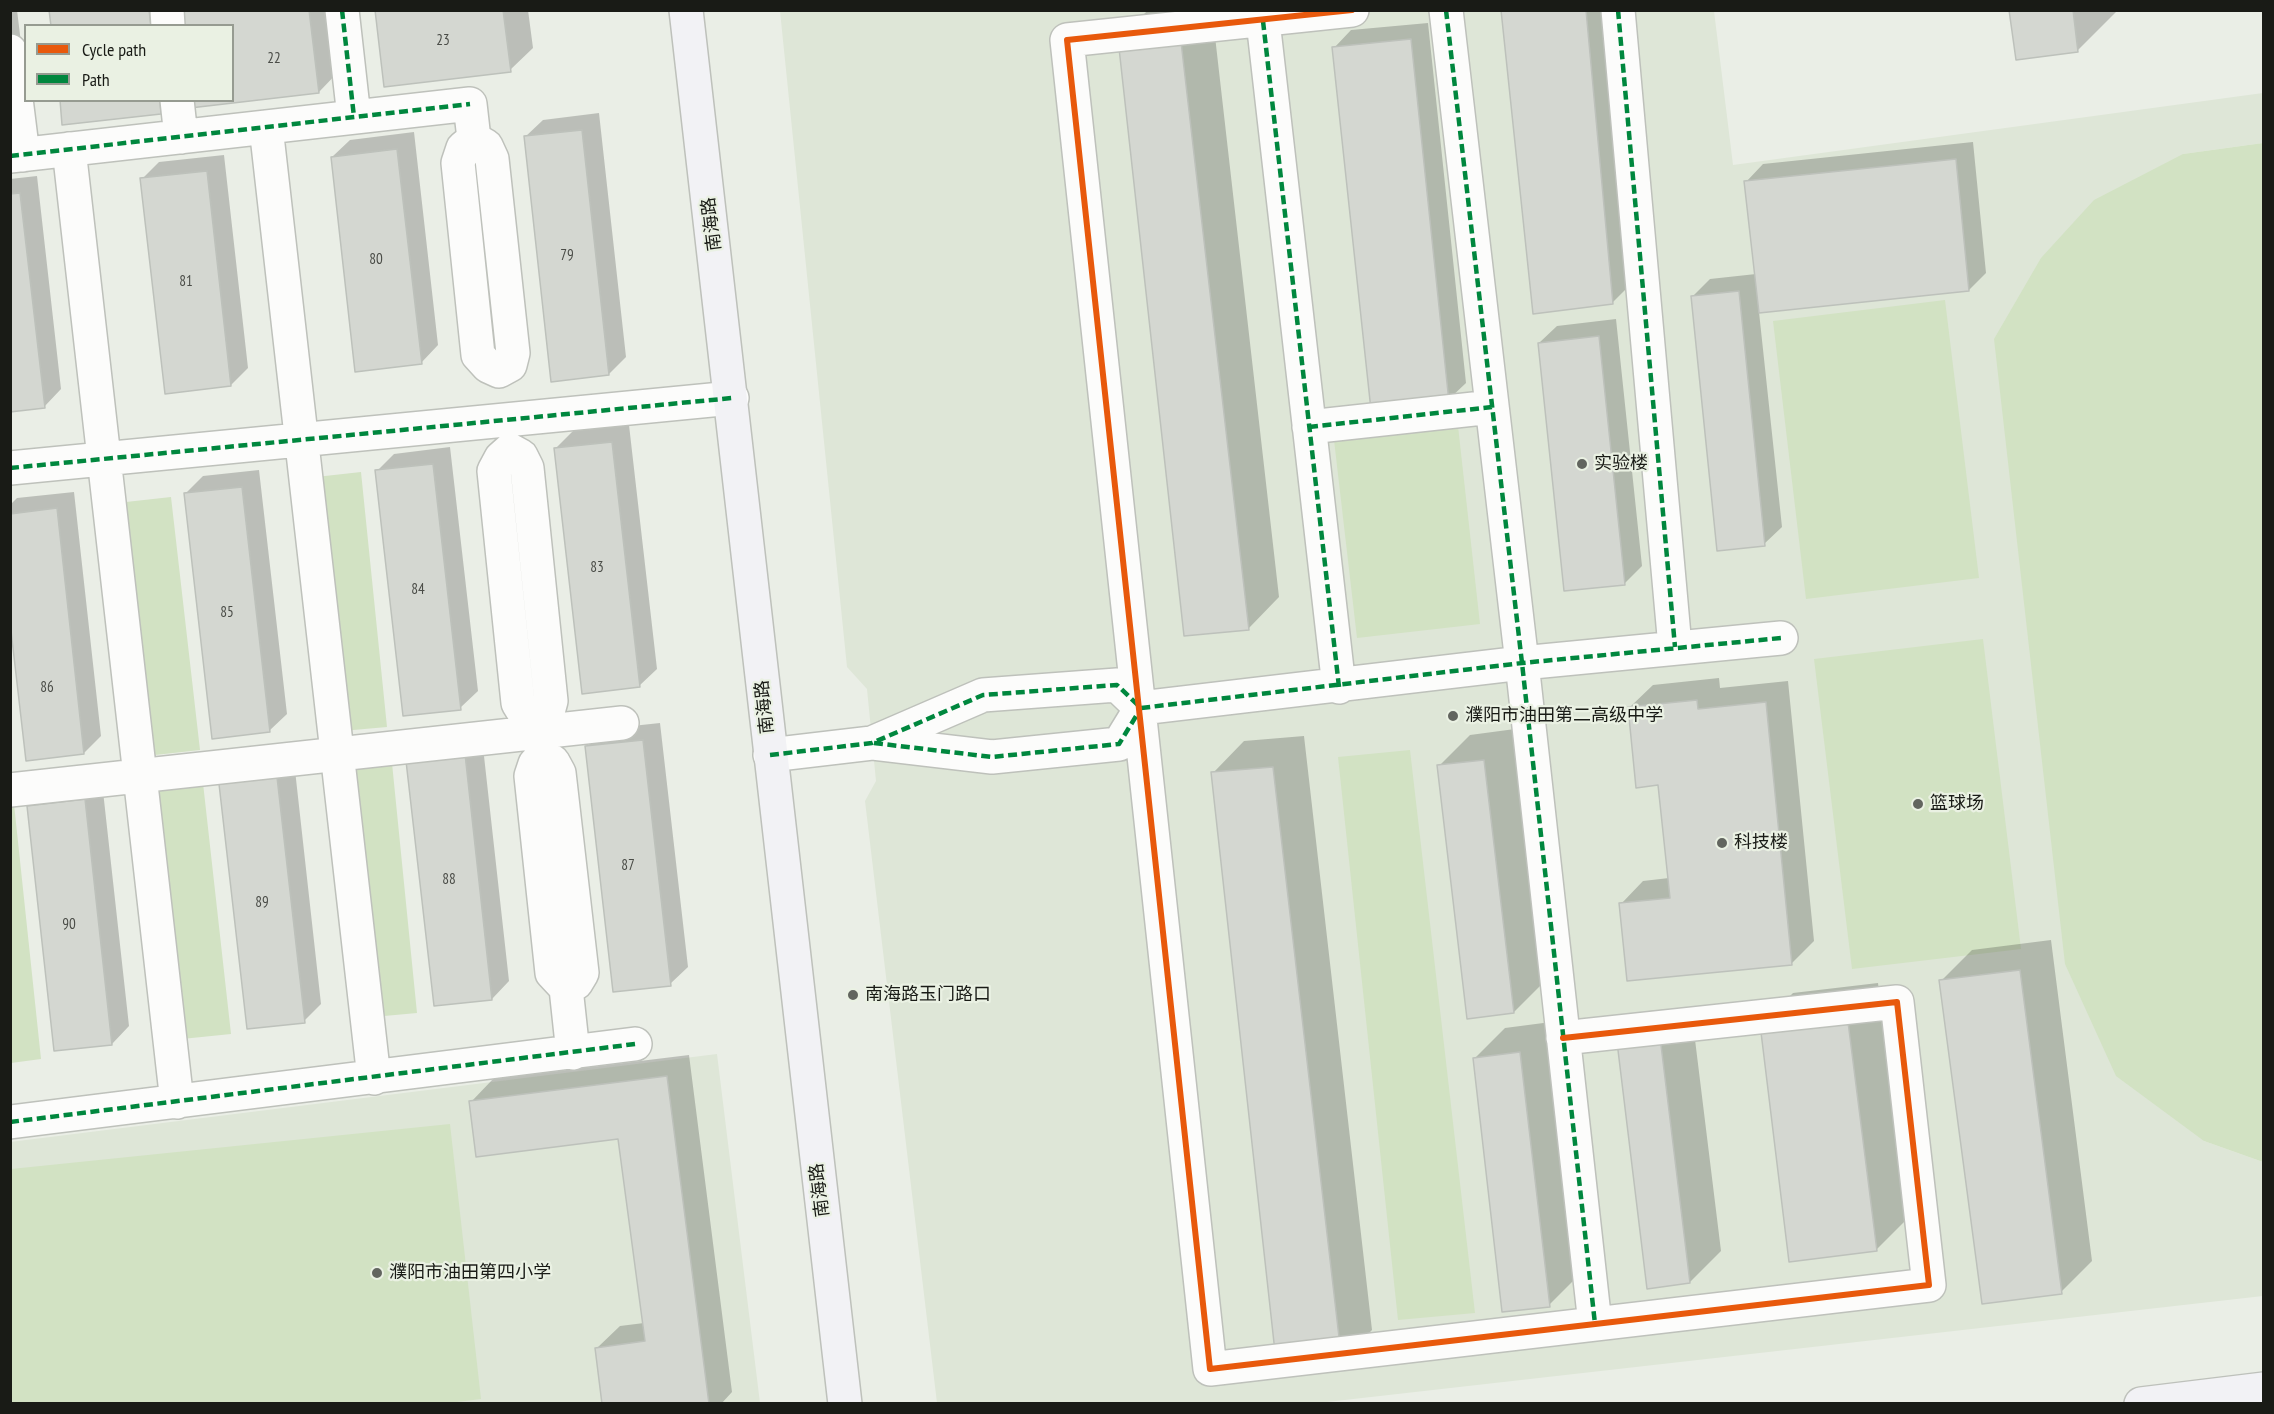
<!DOCTYPE html>
<meta charset="utf-8">
<style>
body{margin:0}
#map{position:relative;width:2274px;height:1414px;overflow:hidden;background:#eaeee6;font-family:"PT Sans Narrow",sans-serif}
canvas{display:block}
.frame{position:absolute;inset:0;border:12px solid #191b16;pointer-events:none}
.legend{position:absolute;left:24px;top:24px;width:210px;height:78px;box-sizing:border-box;background:#eaf1e3;border:2px solid #969b91;margin:0;padding:8px 10px;list-style:none;font-size:18px;color:#191b16}
.legend li{display:flex;align-items:center;gap:12px;height:30px}
.legend b{width:30px;border:2px solid #969b91}
</style>
<div id="map">
<canvas width="2274" height="1414"></canvas>
<div class="frame"></div>
<ul class="legend">
<li><b style="height:8px;background:#e8590c"></b>Cycle path</li>
<li><b style="height:8px;background:#00873e"></b>Path</li>
</ul>
</div>
<script>
const ctx = document.querySelector('canvas').getContext('2d');
ctx.lineJoin = 'round';
function paint(path, color) { ctx.fillStyle = color; ctx.fill(path, 'evenodd'); }
function strokePath(path, color, width, dash) { ctx.strokeStyle = color; ctx.lineWidth = width; ctx.lineCap = dash ? 'butt' : 'round'; ctx.setLineDash(dash || []); ctx.stroke(path); }
function drawText(font, color, halo, rows, align = 'center') {
  ctx.font = font + ' "PT Sans Narrow","Noto Sans SC",sans-serif'; ctx.lineWidth = 4.5; ctx.setLineDash([]); ctx.textBaseline = 'middle'; ctx.strokeStyle = halo; ctx.fillStyle = color; for (const [text, x, y, turn = 0] of rows) {
    ctx.save(); ctx.translate(x, y); ctx.rotate((+turn || 0) * Math.PI / 180); ctx.textAlign = isNaN(turn) ? turn : align; if (halo) ctx.strokeText(text, 0, 0); ctx.fillText(text, 0, 0); ctx.restore();
  }
}
paint(new Path2D(`
 M 780,11 L 1714,11 L 1733,165 L 2263,93 L 2263,143 L 2183,154 L 2204,1141 L 2263,1162 L 2263,1296 L 1318,1403 L 937,1403 L 865,801 L 876,781 L 867,689 L 847,667 Z
 M 717,1054 L 760,1403 L 11,1403 L 10,1142 Z`), '#dee6d7');
paint(new Path2D(`
 M 2263,143 L 2264,143 L 2263,1162 L 2204,1141 L 2116,1076 L 2065,964 L 1994,339 L 2041,258 L 2094,200 L 2183,154 Z
 M 1945,300 L 1979,578 L 1806,599 L 1773,321 Z
 M 1458,426 L 1480,624 L 1357,638 L 1334,440 Z
 M 361,472 L 387,727 L 342,731 L 316,477 Z
 M 171,497 L 200,750 L 155,755 L 126,502 Z
 M 1983,639 L 2021,949 L 1852,969 L 1814,659 Z
 M 1410,750 L 1475,1313 L 1398,1320 L 1338,757 Z
 M 392,763 L 417,1013 L 373,1017 L 347,767 Z
 M 203,783 L 231,1034 L 182,1039 L 155,788 Z
 M 14,804 L 41,1059 L 11,1063 L 10,805 Z
 M 450,1124 L 481,1399 L 441,1404 L 11,1403 L 11,1169 Z`), '#d2e2c3');
paint(new Path2D(`
 M 10,10 L 17,10 L 26,84 L 10,122 Z
 M 180,10 L 334,10 L 341,69 L 319,92 L 232,100 L 232,26 Z
 M 376,10 L 528,10 L 533,48 L 510,70 Z
 M 1148,10 L 1212,10 L 1279,597 L 1248,629 L 1120,39 Z
 M 1502,10 L 1610,10 L 1635,280 L 1612,303 Z
 M 2011,10 L 2118,10 L 2077,51 Z
 M 1428,23 L 1466,383 L 1448,400 L 1334,48 L 1351,30 Z
 M 599,113 L 626,357 L 609,374 L 525,137 L 543,120 Z
 M 414,132 L 438,345 L 421,363 L 332,157 L 350,140 Z
 M 1973,142 L 1986,273 L 1969,290 L 1759,312 L 1782,527 L 1764,544 L 1692,297 L 1710,279 L 1756,274 L 1746,182 L 1763,164 Z
 M 224,155 L 248,368 L 231,385 L 142,179 L 159,162 Z
 M 37,176 L 61,389 L 44,407 L 10,410 L 10,179 Z
 M 1616,319 L 1642,566 L 1625,583 L 1539,343 L 1557,326 Z
 M 629,425 L 657,669 L 639,686 L 556,448 L 573,431 Z
 M 450,447 L 478,691 L 460,708 L 377,471 L 394,454 Z
 M 259,470 L 287,714 L 269,731 L 186,493 L 203,476 Z
 M 74,492 L 101,736 L 84,753 L 10,609 L 10,505 L 17,498 Z
 M 1719,678 L 1720,688 L 1788,681 L 1814,941 L 1791,964 L 1621,904 L 1643,881 L 1669,878 L 1659,784 L 1630,707 L 1653,685 Z
 M 660,723 L 688,967 L 670,984 L 587,747 L 604,729 Z
 M 1515,729 L 1545,981 L 1514,1012 L 1439,766 L 1470,735 Z
 M 1304,736 L 1372,1330 L 1341,1362 L 1213,773 L 1244,741 Z
 M 482,738 L 509,981 L 492,999 L 408,761 Z
 M 294,761 L 321,1004 L 304,1021 L 220,784 L 238,767 Z
 M 102,782 L 129,1026 L 112,1044 L 28,806 L 46,789 Z
 M 2051,940 L 2092,1261 L 2061,1292 L 1941,981 L 1972,950 Z
 M 1878,983 L 1907,1219 L 1876,1250 L 1762,1024 L 1793,993 Z
 M 1691,1007 L 1721,1251 L 1690,1282 L 1618,1043 L 1649,1011 Z
 M 1551,1022 L 1580,1274 L 1549,1305 L 1474,1059 L 1505,1028 Z
 M 689,1055 L 732,1392 L 721,1404 L 604,1404 L 597,1348 L 620,1326 L 644,1323 L 620,1137 L 471,1102 L 493,1079 Z`), '#0003');
const building = new Path2D(`
 M 49,10 L 149,10 L 151,26 L 51,26 Z
 M 179,10 L 309,10 L 319,93 L 190,108 L 189,100 L 232,100 L 232,26 L 181,26 Z
 M 375,10 L 503,10 L 511,72 L 384,87 Z
 M 1501,10 L 1586,10 L 1613,304 L 1533,314 Z
 M 2009,10 L 2073,10 L 2078,52 L 2016,60 Z
 M 1180,33 L 1249,630 L 1184,636 L 1118,39 Z
 M 1411,39 L 1449,402 L 1371,410 L 1332,47 Z
 M 60,100 L 160,100 L 161,114 L 62,125 Z
 M 582,130 L 609,375 L 551,382 L 524,136 Z
 M 397,149 L 422,364 L 355,372 L 331,157 Z
 M 1956,159 L 1969,291 L 1759,313 L 1744,181 Z
 M 207,171 L 231,386 L 165,394 L 140,178 Z
 M 20,193 L 45,408 L 10,412 L 10,194 Z
 M 1739,291 L 1765,546 L 1717,551 L 1691,296 Z
 M 1599,336 L 1625,585 L 1564,591 L 1538,343 Z
 M 612,442 L 640,687 L 582,694 L 554,448 Z
 M 433,464 L 461,710 L 403,716 L 375,470 Z
 M 242,487 L 270,732 L 212,739 L 184,493 Z
 M 57,508 L 84,754 L 26,761 L 10,622 L 10,514 Z
 M 1697,700 L 1698,709 L 1766,702 L 1792,965 L 1627,981 L 1619,903 L 1670,898 L 1658,785 L 1636,788 L 1628,707 Z
 M 643,740 L 671,986 L 613,992 L 585,746 Z
 M 465,754 L 492,1000 L 434,1006 L 406,761 Z
 M 1484,760 L 1514,1013 L 1467,1019 L 1437,765 Z
 M 1273,767 L 1342,1363 L 1277,1370 L 1211,772 Z
 M 277,777 L 305,1023 L 247,1029 L 219,784 Z
 M 85,799 L 112,1045 L 54,1051 L 27,806 Z
 M 2020,970 L 2062,1294 L 1982,1304 L 1939,980 Z
 M 1847,1014 L 1877,1251 L 1789,1262 L 1760,1024 Z
 M 1660,1037 L 1690,1283 L 1647,1289 L 1617,1042 Z
 M 1520,1052 L 1550,1307 L 1502,1312 L 1473,1058 Z
 M 667,1076 L 709,1404 L 602,1404 L 595,1348 L 645,1341 L 618,1139 L 476,1157 L 469,1101 Z`);
paint(building, '#d4d7d1');
strokePath(building, '#bdc1bb', 1.5);
const street = new Path2D(`
 M 167,10 L 168,26
 M 342,10 L 354,117
 M 1352,10 L 1067,40 L 1210,1369 L 1929,1285 L 1897,1002 L 1563,1038
 M 1446,10 L 1522,663 L 1595,1324
 M 1618,10 L 1675,647
 M 1263,21 L 1339,687
 M 10,51 L 23,155
 M 177,100 L 181,137
 M 266,127 L 374,1078
 M 474,139 L 486,146 L 492,159 L 513,353 L 510,365 L 499,371 L 488,366 L 478,355 L 458,163 L 463,148 Z
 M 69,149 L 177,1102
 M 10,156 L 470,104 L 474,139
 M 1309,427 L 1492,407
 M 510,450 L 521,456 L 527,468 L 551,701 L 548,712 L 538,722 L 526,716 L 518,703 L 494,471 L 501,458 Z
 M 10,468 L 732,398
 M 873,743 L 992,757 L 1119,744 L 1141,708
 M 770,755 L 872,743 L 983,695 L 1117,685 L 1141,708 L 1522,663 L 1781,638
 M 543,756 L 553,762 L 559,773 L 582,973 L 576,983 L 566,988 L 552,973 L 531,776 L 535,764 Z
 M 10,790 L 622,723
 M 566,988 L 573,1053
 M 10,1122 L 635,1044`);
const secondary = new Path2D(`
 M 686,10 L 845,1404
 M 2141,1404 L 2264,1389`);
strokePath(street, '#bec1bb', 36);
strokePath(secondary, '#bec1bb', 36);
strokePath(street, '#fcfcfb', 33);
strokePath(secondary, '#f2f2f5', 33);
strokePath(new Path2D(`
 M 342,10 L 354,117
 M 1446,10 L 1522,663 L 1595,1324
 M 1618,10 L 1675,647
 M 1263,21 L 1339,687
 M 10,156 L 470,104
 M 1309,427 L 1492,407
 M 10,468 L 732,398
 M 874,743 L 992,757 L 1119,744 L 1138,713
 M 770,755 L 872,743 L 983,695 L 1117,685 L 1141,708 L 1522,663 L 1781,638
 M 10,1122 L 635,1044`), '#00873e', 4.5, [9, 4.5]);
strokePath(new Path2D(`
 M 1352,10 L 1067,40 L 1210,1369 L 1929,1285 L 1897,1002 L 1563,1038`), '#e8590c', 6);
for (const [x, y, r, color] of [
 [1582,464,6,"#62655f"],
 [1453,716,6,"#62655f"],
 [1918,804,6,"#62655f"],
 [1722,843,6,"#62655f"],
 [853,995,6,"#62655f"],
 [377,1273,6,"#62655f"]
]) { const dot = new Path2D(); dot.arc(x, y, r, 0, 2 * Math.PI); ctx.fillStyle = color; ctx.fill(dot); strokePath(dot, '#eaf1e3', 2); }
drawText('15px', '#4a4c47', null, [
 ["23",443,41],
 ["22",274,59],
 ["79",567,256],
 ["80",376,260],
 ["81",186,282],
 ["83",597,568],
 ["84",418,590],
 ["85",227,613],
 ["86",47,688],
 ["87",628,866],
 ["88",449,880],
 ["89",262,903],
 ["90",69,925]
]);
drawText('18px', '#191b16', '#eaf1e3', [
 ["南海路",712,224,-97],
 ["南海路",765,707,-96],
 ["南海路",820,1190,-97]
]);
drawText('18px', '#191b16', '#eaf1e3', [
 ["实验楼",1594,464],
 ["濮阳市油田第二高级中学",1465,716],
 ["篮球场",1930,804],
 ["科技楼",1734,843],
 ["南海路玉门路口",865,995],
 ["濮阳市油田第四小学",389,1273]
], 'left');
</script>
